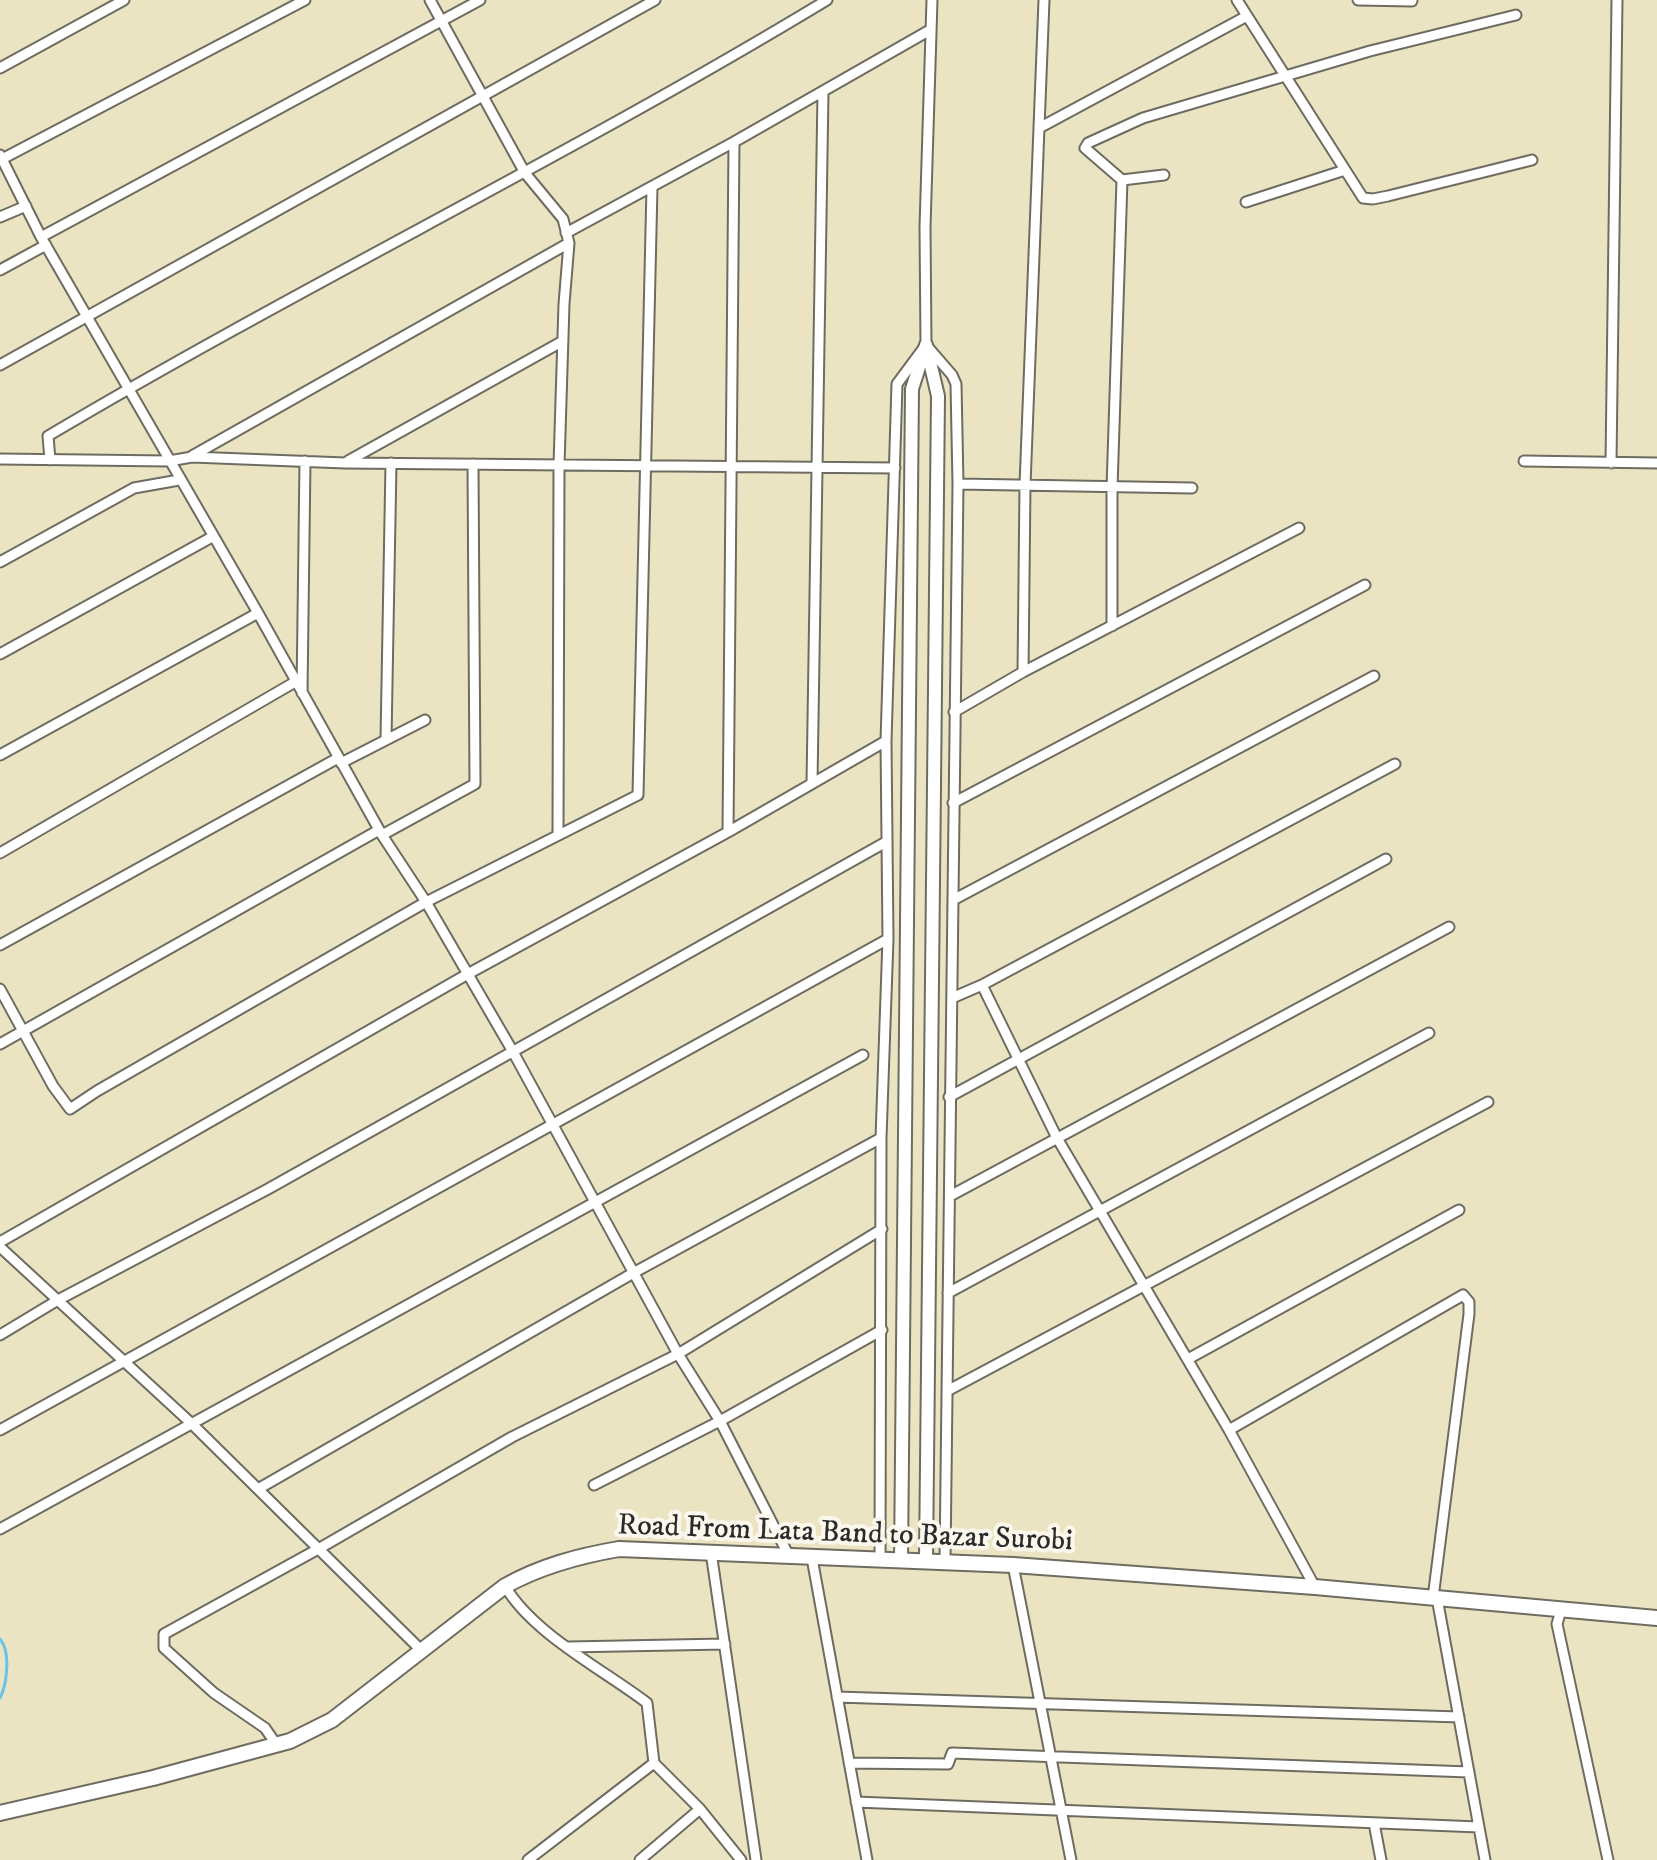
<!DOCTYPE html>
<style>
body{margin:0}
canvas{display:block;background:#ebe4c3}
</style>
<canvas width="1657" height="1860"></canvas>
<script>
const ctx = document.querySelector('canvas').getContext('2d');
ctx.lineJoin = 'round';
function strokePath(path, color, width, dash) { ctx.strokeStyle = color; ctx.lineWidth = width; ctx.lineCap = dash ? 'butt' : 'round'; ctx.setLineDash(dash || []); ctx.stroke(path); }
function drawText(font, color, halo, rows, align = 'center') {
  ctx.font = font + ' "IM FELL DW Pica",serif'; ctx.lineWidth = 8; ctx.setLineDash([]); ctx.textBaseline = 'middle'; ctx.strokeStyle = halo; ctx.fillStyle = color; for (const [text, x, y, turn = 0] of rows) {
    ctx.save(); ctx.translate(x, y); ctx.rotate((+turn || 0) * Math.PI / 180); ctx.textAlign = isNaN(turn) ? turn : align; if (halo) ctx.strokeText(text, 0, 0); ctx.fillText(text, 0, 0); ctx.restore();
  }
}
strokePath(new Path2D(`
 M 0,1639 C 11,1652 7,1684 0,1698`), '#6ac4e7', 3);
const minor = new Path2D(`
 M 430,0 L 525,173 L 563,219 L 569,243 L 564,304 L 559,465 L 558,833
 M 932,0 L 925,227 L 926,345 L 952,375 L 956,384 L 958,484 L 945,1561
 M 1237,0 L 1363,198 L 1373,199 L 1388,196 L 1532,160
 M 1358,0 L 1412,1
 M 0,68 L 124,0
 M 1039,128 L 1247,16
 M 0,155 L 41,237 L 258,613 L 382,835 L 426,902 L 512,1050 L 678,1354 L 720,1421 L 790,1558
 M 2,159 L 305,0
 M 1164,175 L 1122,180 L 1085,148 L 1088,143 L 1143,118 L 1370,51 L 1516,15
 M 1246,202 L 1345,170
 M 0,217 L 26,206
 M 566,233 L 734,142 L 930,30
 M 41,237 L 480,0
 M 0,270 L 46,245
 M 0,365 L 655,0
 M 192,456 L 569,243
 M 0,459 L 169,461 L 192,457 L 345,463 L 895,468
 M 50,460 L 48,436 C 304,284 573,154 827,0
 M 348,461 L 563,341
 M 1524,461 L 1657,463
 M 1611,463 L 1617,0
 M 958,484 L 1192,488
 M 0,562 L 134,488 L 179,480
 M 1112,626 L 1112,488 L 1122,180
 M 0,654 L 212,537
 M 1023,672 L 1025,485 L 1044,0
 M 302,693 L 305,461
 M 954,712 L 1023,672 L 1299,528
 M 386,739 L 391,463
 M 0,755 L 258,613
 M 341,763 L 425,720
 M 812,783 L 823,92
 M 953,803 L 1365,585
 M 728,832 L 734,142
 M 382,835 L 475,784 L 473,464
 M 0,853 L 295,682
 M 953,900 L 1374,676
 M 0,945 L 338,758
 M 982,985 L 1057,1138 L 1229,1430 L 1315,1587
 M 0,989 L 53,1086 L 70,1109 L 97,1091 L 426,902 L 638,795 L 652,187
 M 952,998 L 982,985 L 1395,764
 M 0,1044 L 379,830
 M 949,1097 L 1386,859
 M 950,1196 L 1449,927
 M 0,1242 L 466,975 L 728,832 L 886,741
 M 0,1247 L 192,1424 L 421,1650
 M 948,1293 L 1429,1033
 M 0,1335 L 58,1300 L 268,1189 L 886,842
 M 1188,1359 L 1459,1210
 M 947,1391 L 1488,1102
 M 0,1430 L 888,939
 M 1229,1430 L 1463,1295 L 1469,1302 L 1469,1314 L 1433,1598
 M 594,1485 L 720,1421 L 882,1330
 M 258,1489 L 635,1272 L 881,1138
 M 0,1529 L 863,1055
 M 711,1552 L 756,1860
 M 812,1558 L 867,1860
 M 880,1560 L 881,1138 L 888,939 L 886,741 L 897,384 L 923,349
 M 1013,1565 L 1071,1860
 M 505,1586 C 533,1634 604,1670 647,1703 L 654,1763 L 700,1809 L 741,1860
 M 1437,1598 L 1485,1860
 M 1561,1610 L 1557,1624 L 1608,1860
 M 568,1647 L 725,1644
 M 837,1697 L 1459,1717
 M 276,1744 L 265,1728 L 214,1693 L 164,1648 L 164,1634 L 320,1548 L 512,1437 L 678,1354 L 882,1229
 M 849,1763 L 948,1764 L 952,1753 L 1469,1772
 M 856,1802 L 1479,1827
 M 1374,1823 L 1381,1860
 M 528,1860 L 654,1763
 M 640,1860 L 700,1809`);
const tertiary = new Path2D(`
 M 901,1560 L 912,389 L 926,345
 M 926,1561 L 938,396 L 926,345`);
const secondary = new Path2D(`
 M 0,1813 L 153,1778 L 290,1741 L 332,1720 L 505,1586 C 541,1566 578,1556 619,1549 L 1013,1565 L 1315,1587 L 1657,1618`);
strokePath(minor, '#6e6c60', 13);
strokePath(tertiary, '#6e6c60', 16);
strokePath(secondary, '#6e6c60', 18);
strokePath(minor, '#fff', 9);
strokePath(tertiary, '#fff', 12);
strokePath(secondary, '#fff', 14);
drawText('30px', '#2b2b2b', '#fbf7ec', [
 ["Road From Lata Band to Bazar Surobi",845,1535,2]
]);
</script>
